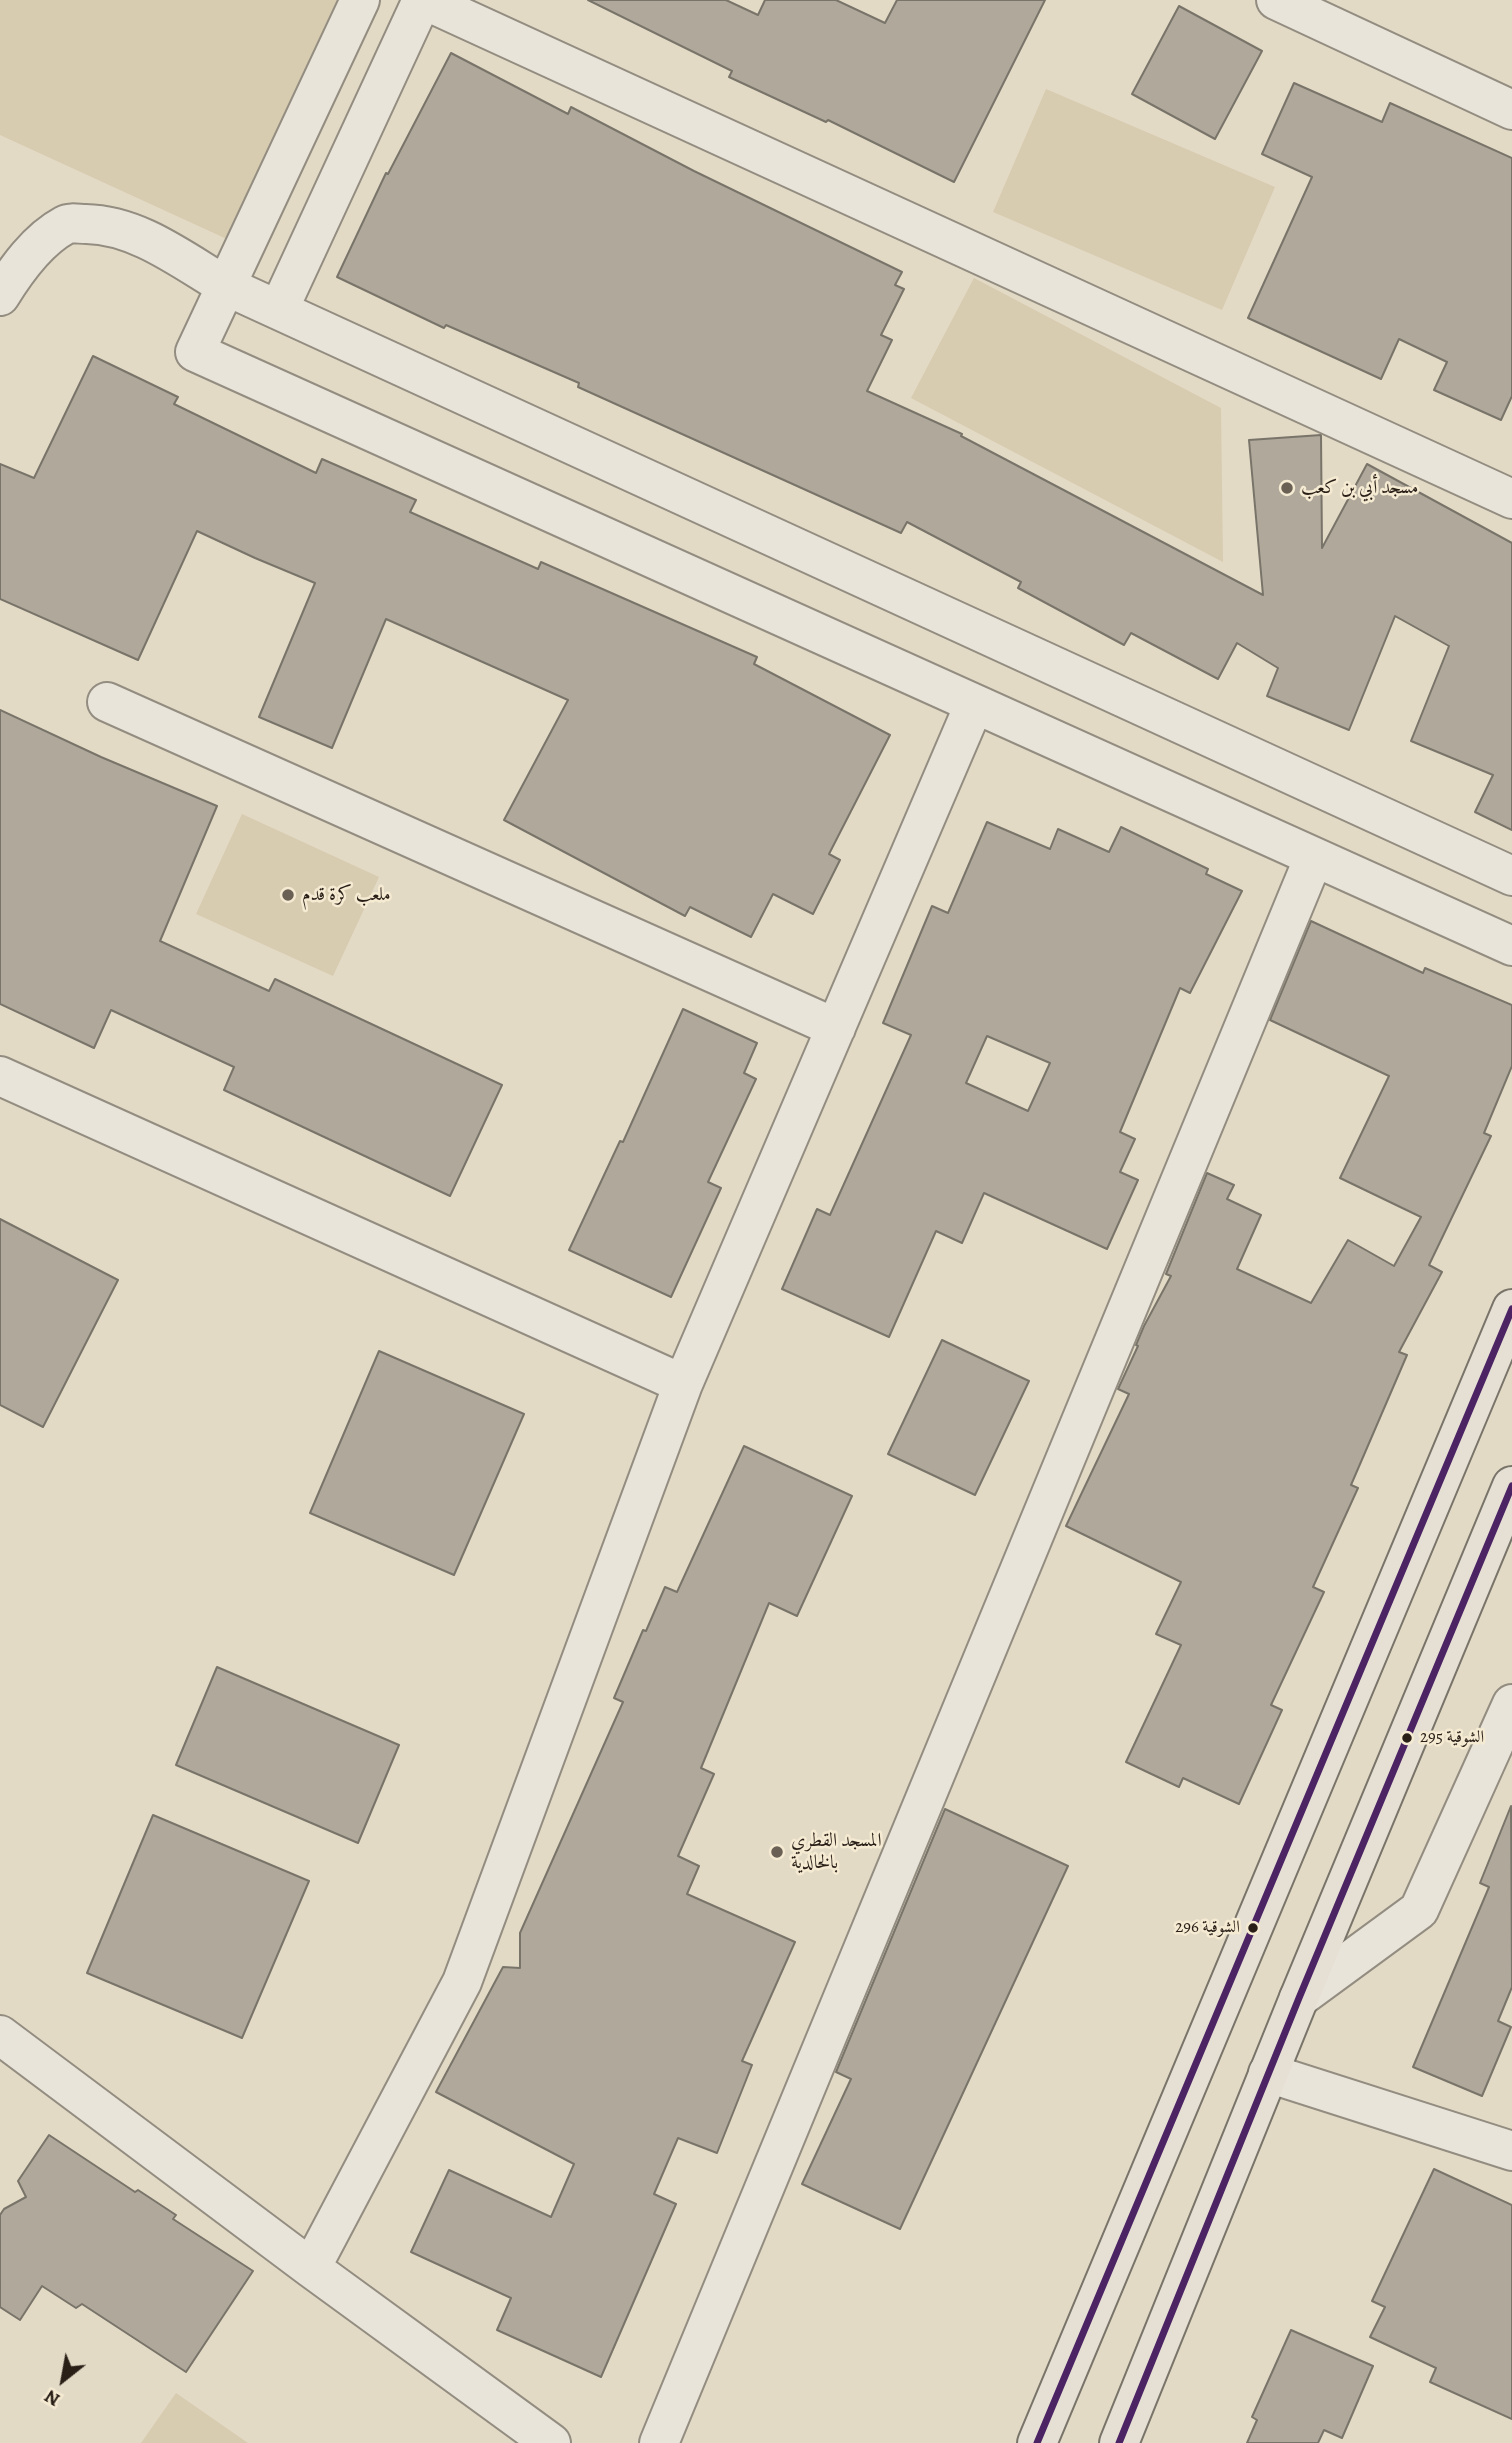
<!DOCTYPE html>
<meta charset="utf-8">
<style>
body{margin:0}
#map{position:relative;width:1512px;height:2443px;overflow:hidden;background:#e3dac6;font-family:Alegreya,serif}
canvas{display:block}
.north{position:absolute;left:28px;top:2345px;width:70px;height:70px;-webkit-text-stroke:5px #f5ead2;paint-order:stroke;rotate:211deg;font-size:19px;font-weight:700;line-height:28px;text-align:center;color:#291f17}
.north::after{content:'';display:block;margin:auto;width:24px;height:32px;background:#291f17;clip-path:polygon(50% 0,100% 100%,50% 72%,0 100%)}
</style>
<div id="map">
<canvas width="1512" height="2443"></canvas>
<div class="north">N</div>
</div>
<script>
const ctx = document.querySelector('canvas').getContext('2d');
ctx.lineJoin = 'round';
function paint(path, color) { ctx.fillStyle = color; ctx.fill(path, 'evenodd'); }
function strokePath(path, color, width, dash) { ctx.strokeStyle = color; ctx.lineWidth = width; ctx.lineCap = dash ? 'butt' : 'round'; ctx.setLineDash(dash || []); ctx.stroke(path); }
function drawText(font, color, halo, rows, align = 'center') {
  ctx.font = font + ' Alegreya,Amiri,serif'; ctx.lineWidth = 5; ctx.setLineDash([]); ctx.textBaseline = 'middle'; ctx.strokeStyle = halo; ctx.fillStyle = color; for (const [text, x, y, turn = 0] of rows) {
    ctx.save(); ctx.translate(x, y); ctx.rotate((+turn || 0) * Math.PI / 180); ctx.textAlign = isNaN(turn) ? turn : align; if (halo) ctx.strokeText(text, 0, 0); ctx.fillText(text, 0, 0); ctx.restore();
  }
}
paint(new Path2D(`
 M 0,0 L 338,0 L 229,240 L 0,135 Z
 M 1046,89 L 1275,187 L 1222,310 L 993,212 Z
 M 974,278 L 1221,408 L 1223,562 L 911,398 Z
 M 242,814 L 379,877 L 333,976 L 196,914 Z
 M 176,2393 L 248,2443 L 141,2443 Z`), '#d7cbb0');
const building = new Path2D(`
 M 588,0 L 726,0 L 758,15 L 765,0 L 836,0 L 885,23 L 897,0 L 1045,0 L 954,182 L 828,120 L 826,122 L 729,77 L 732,71 Z
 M 1179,6 L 1262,51 L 1215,139 L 1132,94 Z
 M 451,53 L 568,114 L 571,107 L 694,171 L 902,272 L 895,285 L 904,289 L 881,335 L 892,340 L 867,391 L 962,434 L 961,436 L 1263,595 L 1249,440 L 1321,435 L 1322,548 L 1367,464 L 1512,543 L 1512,830 L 1475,812 L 1493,775 L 1411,741 L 1449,646 L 1395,616 L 1349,730 L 1267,696 L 1278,668 L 1237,643 L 1218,679 L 1131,633 L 1124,645 L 1018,588 L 1021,582 L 907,522 L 901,533 L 578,387 L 579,383 L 446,325 L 444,328 L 337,277 L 386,173 L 388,174 Z
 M 1294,83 L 1382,122 L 1390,103 L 1512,158 L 1512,396 L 1501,420 L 1434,390 L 1447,362 L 1399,339 L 1381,379 L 1248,318 L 1312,177 L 1262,154 Z
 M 93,356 L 178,397 L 174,404 L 316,473 L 322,459 L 416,500 L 410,512 L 538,569 L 541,562 L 757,657 L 754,664 L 890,735 L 829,854 L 840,860 L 813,914 L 773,894 L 751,937 L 690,907 L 685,916 L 504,820 L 568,700 L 386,619 L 332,748 L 259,717 L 315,583 L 255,558 L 197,531 L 138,660 L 0,599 L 0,464 L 34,478 Z
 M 0,710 L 101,757 L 217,806 L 160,941 L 269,991 L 275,979 L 502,1085 L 450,1196 L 224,1090 L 234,1067 L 111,1010 L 94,1048 L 0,1004 Z
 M 987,822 L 1050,849 L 1058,829 L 1109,852 L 1121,827 L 1208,869 L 1206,874 L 1242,891 L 1190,993 L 1180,988 L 1120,1132 L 1135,1139 L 1120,1172 L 1138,1180 L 1107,1249 L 984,1193 L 962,1243 L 936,1231 L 889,1337 L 782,1289 L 817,1209 L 830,1215 L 911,1035 L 883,1023 L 932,906 L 948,913 ZM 987,1036 L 1050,1063 L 1028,1111 L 966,1083 Z
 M 1311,921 L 1423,973 L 1425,968 L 1512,1005 L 1512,1066 L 1484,1133 L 1491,1136 L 1429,1265 L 1442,1272 L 1399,1352 L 1407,1355 L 1351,1485 L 1358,1488 L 1313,1587 L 1324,1592 L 1271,1705 L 1282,1710 L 1239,1804 L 1183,1778 L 1179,1787 L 1126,1762 L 1181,1645 L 1156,1634 L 1181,1582 L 1066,1526 L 1129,1394 L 1118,1389 L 1138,1346 L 1136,1345 L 1144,1326 L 1171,1276 L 1166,1274 L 1207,1173 L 1234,1185 L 1227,1199 L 1261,1215 L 1237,1269 L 1311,1303 L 1348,1240 L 1394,1266 L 1421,1217 L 1340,1178 L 1389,1076 L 1270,1020 Z
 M 683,1009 L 757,1043 L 744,1073 L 756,1079 L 708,1182 L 721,1188 L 671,1297 L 569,1250 L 620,1141 L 623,1142 Z
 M 0,1219 L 118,1280 L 43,1427 L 0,1405 Z
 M 942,1340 L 1029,1381 L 975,1495 L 888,1454 Z
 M 379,1351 L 524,1414 L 454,1575 L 310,1513 Z
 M 744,1446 L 852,1496 L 797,1616 L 769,1603 L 701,1768 L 714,1774 L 678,1856 L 699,1866 L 687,1894 L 795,1942 L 742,2061 L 752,2065 L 717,2153 L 678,2138 L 654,2194 L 676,2204 L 601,2377 L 497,2330 L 511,2298 L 411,2252 L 449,2170 L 551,2217 L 574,2164 L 436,2092 L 503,1967 L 520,1968 L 520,1933 L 623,1702 L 614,1698 L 643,1630 L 646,1631 L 665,1587 L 677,1592 Z
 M 217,1667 L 399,1745 L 358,1843 L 176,1765 Z
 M 1511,1806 L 1512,1987 L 1498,2021 L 1511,2027 L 1482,2096 L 1413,2067 L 1489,1887 L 1480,1883 Z
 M 945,1809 L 1068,1866 L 900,2229 L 802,2184 L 851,2079 L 836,2072 Z
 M 153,1815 L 309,1881 L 242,2038 L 87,1973 Z
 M 49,2135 L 135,2192 L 138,2190 L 176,2215 L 173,2219 L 253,2271 L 186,2372 L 82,2304 L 76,2308 L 42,2286 L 20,2320 L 0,2307 L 0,2215 L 4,2209 L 26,2197 L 18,2181 Z
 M 1434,2169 L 1512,2205 L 1512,2419 L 1430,2382 L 1436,2368 L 1370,2337 L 1385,2307 L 1372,2301 Z
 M 1291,2330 L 1373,2366 L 1342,2438 L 1324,2430 L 1318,2443 L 1247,2443 L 1257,2420 L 1252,2417 Z`);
paint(building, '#afa89b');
strokePath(building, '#797469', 2);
const minor = new Path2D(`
 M 360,0 L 195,352 L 1512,946
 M 424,0 L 1512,499
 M 1276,0 L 1512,110
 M 0,296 C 16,270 37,240 65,225 C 70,222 79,224 86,224 C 138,225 182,260 226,286 L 1512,876
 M 279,309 L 422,0
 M 107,702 L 836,1028
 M 0,1076 L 683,1384
 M 1299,1998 L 1419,1910 L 1512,1704
 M 0,2035 L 311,2268 L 551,2443
 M 1268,2073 L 1512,2151
 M 311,2268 L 462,1982 L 683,1384 L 974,705
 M 659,2443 L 1314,857`);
const major = new Path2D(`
 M 1037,2443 L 1512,1309
 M 1119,2443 L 1299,1998 L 1512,1486`);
strokePath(minor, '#938d81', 42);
strokePath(major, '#797469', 42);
strokePath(minor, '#e9e4da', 38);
strokePath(major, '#e5dfd4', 38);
strokePath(new Path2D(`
 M 1037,2443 L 1512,1309
 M 1119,2443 L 1299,1998 L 1512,1486`), '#4c2464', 7);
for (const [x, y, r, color] of [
 [1287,488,7,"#6a6054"],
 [288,895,7,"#6a6054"],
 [1407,1738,6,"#291f17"],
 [777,1852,7,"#6a6054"],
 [1253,1928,6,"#291f17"]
]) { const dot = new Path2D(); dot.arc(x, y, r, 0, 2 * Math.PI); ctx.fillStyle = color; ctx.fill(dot); strokePath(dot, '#f5ead2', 2.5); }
drawText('17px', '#291f17', '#f5ead2', [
 ["الشوقية 295",1420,1738],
 ["الشوقية 296",1240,1928,"right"]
], 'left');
drawText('19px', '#291f17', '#f5ead2', [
 ["مسجد أبي بن كعب",1301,488],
 ["ملعب كرة قدم",302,895],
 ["المسجد القطري",791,1841],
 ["بالخالدية",791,1863]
], 'left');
</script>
